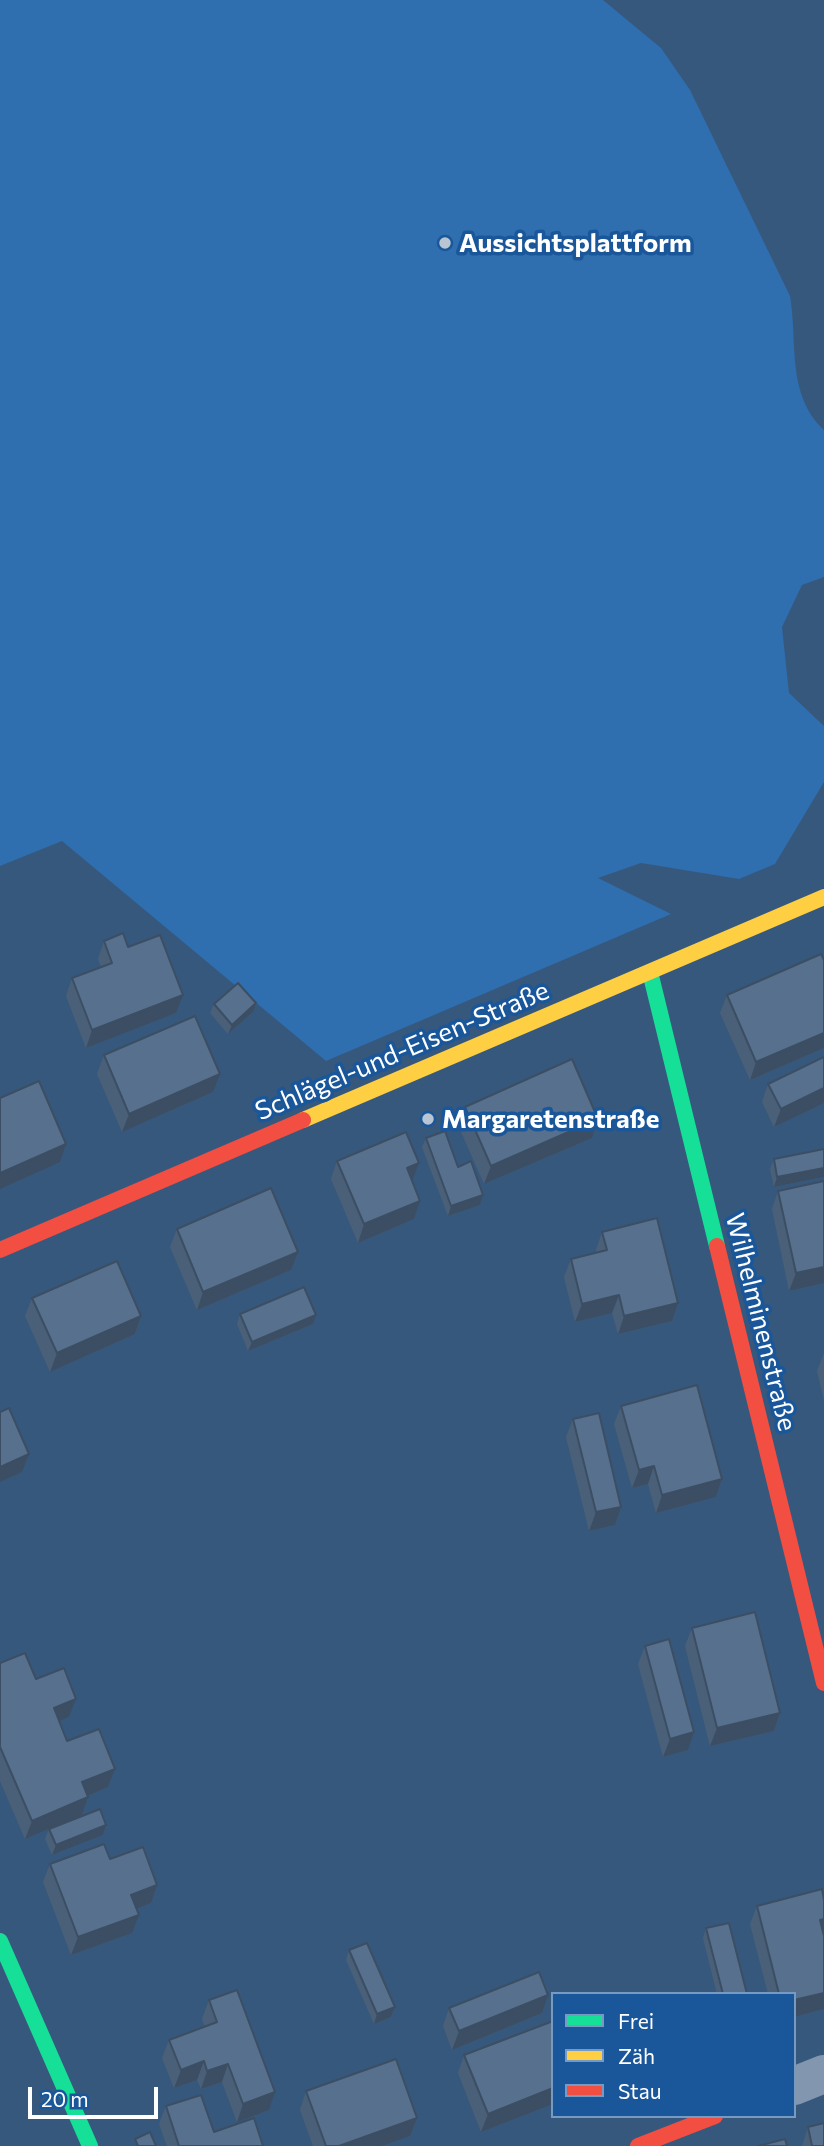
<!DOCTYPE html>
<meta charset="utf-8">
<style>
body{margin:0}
#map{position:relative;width:824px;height:2146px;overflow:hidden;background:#37587d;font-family:Commissioner,sans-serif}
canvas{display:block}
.legend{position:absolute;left:551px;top:1992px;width:245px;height:126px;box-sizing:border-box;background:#1a579a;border:2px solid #769ac2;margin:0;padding:9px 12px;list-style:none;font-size:21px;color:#fff}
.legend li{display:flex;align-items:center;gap:14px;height:35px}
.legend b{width:35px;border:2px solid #769ac2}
.scale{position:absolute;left:28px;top:2087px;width:130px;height:32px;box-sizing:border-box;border:4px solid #fff;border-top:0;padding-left:9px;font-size:21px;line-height:24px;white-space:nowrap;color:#fff;-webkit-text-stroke:5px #1a579a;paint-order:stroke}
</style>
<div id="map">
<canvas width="824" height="2146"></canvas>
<ul class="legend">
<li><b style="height:9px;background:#16e098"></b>Frei</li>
<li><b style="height:9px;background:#ffcf43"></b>Zäh</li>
<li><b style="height:9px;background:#f24e42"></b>Stau</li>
</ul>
<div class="scale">20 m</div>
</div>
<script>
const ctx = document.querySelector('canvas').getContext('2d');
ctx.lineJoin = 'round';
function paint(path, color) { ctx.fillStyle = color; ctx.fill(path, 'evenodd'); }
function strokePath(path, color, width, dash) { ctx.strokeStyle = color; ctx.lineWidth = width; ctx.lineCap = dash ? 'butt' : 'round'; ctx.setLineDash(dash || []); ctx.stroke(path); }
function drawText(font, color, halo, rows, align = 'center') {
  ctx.font = font + ' Commissioner,sans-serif'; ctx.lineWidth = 7; ctx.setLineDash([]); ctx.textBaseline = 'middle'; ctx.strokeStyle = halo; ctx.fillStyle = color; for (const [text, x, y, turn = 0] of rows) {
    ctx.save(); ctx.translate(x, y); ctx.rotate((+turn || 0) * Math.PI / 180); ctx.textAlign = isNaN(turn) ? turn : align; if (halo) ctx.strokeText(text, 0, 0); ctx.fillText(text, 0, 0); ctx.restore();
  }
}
paint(new Path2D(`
 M 0,0 L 603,0 L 661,48 L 690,90 L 790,296 C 798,342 786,394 824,430 L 824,577 L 802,585 L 782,627 L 789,693 L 824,726 L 824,782 L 775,864 L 739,879 L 641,863 L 598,878 L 671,914 L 326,1061 L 62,841 L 0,866 Z`), '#2f6eaf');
strokePath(new Path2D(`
 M 794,2086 L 824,2074`), '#8297af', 38);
strokePath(new Path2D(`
 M 650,972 L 717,1246
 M 0,1941 L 90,2146`), '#16e098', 16);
strokePath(new Path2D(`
 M 303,1120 L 824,897`), '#ffcf43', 16);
strokePath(new Path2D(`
 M 717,1246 L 824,1683
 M 0,1250 L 303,1120
 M 638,2146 L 715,2116`), '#f24e42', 16);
paint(new Path2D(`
 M 104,941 L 128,947 L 176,1013 L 86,1048 L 66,996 L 72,978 L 101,967 L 98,959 Z
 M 824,960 L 824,1048 L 750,1080 L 720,1013 L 727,995 Z
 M 214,1004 L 253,1012 L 228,1034 L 210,1013 Z
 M 104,1055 L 213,1092 L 122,1132 L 97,1074 Z
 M 824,1057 L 824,1103 L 774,1127 L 762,1102 L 768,1084 Z
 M 465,1107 L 592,1138 L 484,1184 L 458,1125 Z
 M 426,1138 L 458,1167 L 480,1205 L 448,1216 L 422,1147 Z
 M 824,1149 L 824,1177 L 774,1187 L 770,1169 L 774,1159 Z
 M 337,1161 L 414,1219 L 358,1243 L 331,1179 Z
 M 778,1191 L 824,1283 L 789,1291 L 772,1209 Z
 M 177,1229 L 291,1270 L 197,1310 L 170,1247 Z
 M 602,1232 L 672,1321 L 618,1334 L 612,1313 L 575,1322 L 564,1277 L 571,1259 L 596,1253 L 596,1250 Z
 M 32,1298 L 141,1316 L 135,1334 L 50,1372 L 25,1316 Z
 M 240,1314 L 313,1324 L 248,1351 L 237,1324 Z
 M 824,1353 L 824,1401 L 817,1371 Z
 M 621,1406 L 722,1479 L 716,1497 L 656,1513 L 648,1484 L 632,1488 L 614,1424 Z
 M 573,1419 L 615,1525 L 589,1531 L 566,1437 Z
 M 692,1628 L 780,1713 L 774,1731 L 710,1746 L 685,1646 Z
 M 645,1646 L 688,1750 L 663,1757 L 638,1664 Z
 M 0,1663 L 36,1679 L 69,1717 L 60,1721 L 67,1741 L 108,1787 L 88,1796 L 82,1815 L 25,1839 L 0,1781 Z
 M 106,1825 L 103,1835 L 52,1855 L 45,1839 L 49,1829 Z
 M 110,1859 L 151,1903 L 136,1908 L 132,1933 L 71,1955 L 43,1882 L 50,1864 Z
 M 757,1906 L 823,1932 L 824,1936 L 824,2009 L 794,2017 L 794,1994 L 768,1994 L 750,1924 Z
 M 706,1928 L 747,1994 L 717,1994 L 703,1938 Z
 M 349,1950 L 395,2007 L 391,2017 L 374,2024 L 346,1960 Z
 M 209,2000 L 269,2110 L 237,2122 L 222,2082 L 201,2089 L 197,2080 L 174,2088 L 162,2058 L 169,2040 L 205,2027 L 202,2019 Z
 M 449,2008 L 542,2013 L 452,2050 L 443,2026 Z
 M 553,2021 L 553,2104 L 481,2132 L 458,2073 L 464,2055 Z
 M 306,2091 L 417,2118 L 410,2136 L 382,2146 L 313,2146 L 300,2110 Z
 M 166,2106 L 214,2132 L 263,2146 L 167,2146 L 159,2124 Z
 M 808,2127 L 824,2146 L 802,2146 Z`), '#4a6079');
paint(new Path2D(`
 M 183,995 L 176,1013 L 86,1048 L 92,1030 Z
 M 256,1003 L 253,1012 L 228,1034 L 232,1025 Z
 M 824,1033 L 824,1048 L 750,1080 L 756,1062 Z
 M 220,1074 L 213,1092 L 122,1132 L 129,1114 Z
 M 824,1088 L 824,1103 L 774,1127 L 781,1109 Z
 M 598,1119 L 592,1138 L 484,1184 L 491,1166 Z
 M 66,1144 L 60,1162 L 0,1189 L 0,1173 Z
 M 419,1163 L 412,1181 L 407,1168 Z
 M 824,1168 L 824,1177 L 774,1187 L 777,1177 Z
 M 483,1195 L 480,1205 L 448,1216 L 451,1206 Z
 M 420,1201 L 414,1219 L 358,1243 L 364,1224 Z
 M 298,1252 L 291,1270 L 197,1310 L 203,1292 Z
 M 824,1267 L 824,1283 L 789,1291 L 796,1273 Z
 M 619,1295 L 612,1313 L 575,1322 L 582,1304 Z
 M 678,1303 L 672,1321 L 618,1334 L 624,1316 Z
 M 316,1315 L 313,1324 L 248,1351 L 252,1342 Z
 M 141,1316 L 135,1334 L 50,1372 L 57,1353 Z
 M 29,1454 L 22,1472 L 0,1482 L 0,1467 Z
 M 654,1466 L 648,1484 L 632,1488 L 639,1470 Z
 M 722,1479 L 716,1497 L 656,1513 L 662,1495 Z
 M 621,1507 L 615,1525 L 589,1531 L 596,1512 Z
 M 76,1699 L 69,1717 L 48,1726 L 54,1708 Z
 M 780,1713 L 774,1731 L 710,1746 L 717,1728 Z
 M 694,1732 L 688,1750 L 663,1757 L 670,1739 Z
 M 115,1769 L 108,1787 L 76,1801 L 82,1782 Z
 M 88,1797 L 82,1815 L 25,1839 L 32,1821 Z
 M 106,1825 L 103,1835 L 52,1855 L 56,1845 Z
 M 157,1885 L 151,1903 L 125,1913 L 131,1895 Z
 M 139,1915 L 132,1933 L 71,1955 L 78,1937 Z
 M 824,1919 L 824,1930 L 822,1936 L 820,1920 Z
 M 824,1993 L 824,2009 L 794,2017 L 794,2000 Z
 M 548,1995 L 542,2013 L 452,2050 L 459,2031 Z
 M 395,2007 L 391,2017 L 374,2024 L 377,2014 Z
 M 204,2061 L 197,2080 L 174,2088 L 181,2070 Z
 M 228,2064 L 222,2082 L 201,2089 L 207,2071 Z
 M 553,2088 L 553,2104 L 481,2132 L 488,2114 Z
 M 275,2092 L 269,2110 L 237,2122 L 243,2104 Z
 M 417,2118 L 410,2136 L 382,2146 L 339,2146 Z`), '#3c4e63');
const building = new Path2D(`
 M 123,933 L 128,947 L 160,935 L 183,995 L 92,1030 L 72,978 L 112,963 L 104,941 Z
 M 821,954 L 824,960 L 824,1033 L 756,1062 L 727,995 Z
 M 238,983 L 256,1003 L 232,1025 L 214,1004 Z
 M 195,1016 L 220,1074 L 129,1114 L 104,1055 Z
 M 824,1057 L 824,1088 L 781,1109 L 768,1084 Z
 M 572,1059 L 598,1119 L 491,1166 L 465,1107 Z
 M 39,1081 L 66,1144 L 0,1173 L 0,1098 Z
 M 445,1131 L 458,1167 L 471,1161 L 483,1195 L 451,1206 L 426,1138 Z
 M 406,1132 L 419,1163 L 407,1168 L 420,1201 L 364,1224 L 337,1161 Z
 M 824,1149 L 824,1168 L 777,1177 L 774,1159 Z
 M 824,1181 L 824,1267 L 796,1273 L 778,1191 Z
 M 271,1188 L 298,1252 L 203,1292 L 177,1229 Z
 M 657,1218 L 678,1303 L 624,1316 L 619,1295 L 582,1304 L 571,1259 L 607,1250 L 602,1232 Z
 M 117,1261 L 141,1316 L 57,1353 L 32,1298 Z
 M 304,1287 L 316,1315 L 252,1342 L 240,1314 Z
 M 697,1385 L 722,1479 L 662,1495 L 654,1466 L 639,1470 L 621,1406 Z
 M 9,1408 L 29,1454 L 0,1467 L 0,1412 Z
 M 599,1413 L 621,1507 L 596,1512 L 573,1419 Z
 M 755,1612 L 780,1713 L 717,1728 L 692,1628 Z
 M 669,1639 L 694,1732 L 670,1739 L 645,1646 Z
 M 25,1653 L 36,1679 L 64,1668 L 76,1699 L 54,1708 L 67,1741 L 99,1729 L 115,1769 L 82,1782 L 88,1797 L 32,1821 L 0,1747 L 0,1663 Z
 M 100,1809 L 106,1825 L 56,1845 L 49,1829 Z
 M 104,1844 L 110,1859 L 143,1847 L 157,1885 L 131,1895 L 139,1915 L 78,1937 L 50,1864 Z
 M 822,1889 L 824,1900 L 824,1919 L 820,1920 L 824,1936 L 824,1993 L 794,2000 L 794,1994 L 779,1994 L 757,1906 Z
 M 729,1923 L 747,1994 L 723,1994 L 706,1928 Z
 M 367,1943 L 395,2007 L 377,2014 L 349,1950 Z
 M 539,1972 L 548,1995 L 459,2031 L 449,2008 Z
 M 237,1990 L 275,2092 L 243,2104 L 228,2064 L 207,2071 L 204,2061 L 181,2070 L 169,2040 L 217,2022 L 209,2000 Z
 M 553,2021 L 553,2088 L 488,2114 L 464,2055 Z
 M 396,2059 L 417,2118 L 339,2146 L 326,2146 L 306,2091 Z
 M 201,2095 L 214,2132 L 254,2118 L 263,2146 L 179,2146 L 166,2106 Z
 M 824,2123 L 824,2146 L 812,2146 L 808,2127 Z
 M 150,2132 L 156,2146 L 138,2146 L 135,2139 Z
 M 785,2139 L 787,2146 L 758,2146 Z`);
paint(building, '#56708d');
strokePath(building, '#3c4e63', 2);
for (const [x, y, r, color] of [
 [445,243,7,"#b9c5d2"],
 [428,1119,7,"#b9c5d2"]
]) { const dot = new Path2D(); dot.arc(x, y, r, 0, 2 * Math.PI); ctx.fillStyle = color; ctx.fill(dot); strokePath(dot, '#1a579a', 2.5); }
drawText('bold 26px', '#fff', '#1a579a', [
 ["Aussichtsplattform",459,243],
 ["Margaretenstraße",442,1119]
], 'left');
drawText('26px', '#fff', '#1a579a', [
 ["Schlägel-und-Eisen-Straße",402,1051,-23],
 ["Wilhelminenstraße",761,1322,76]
]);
</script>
